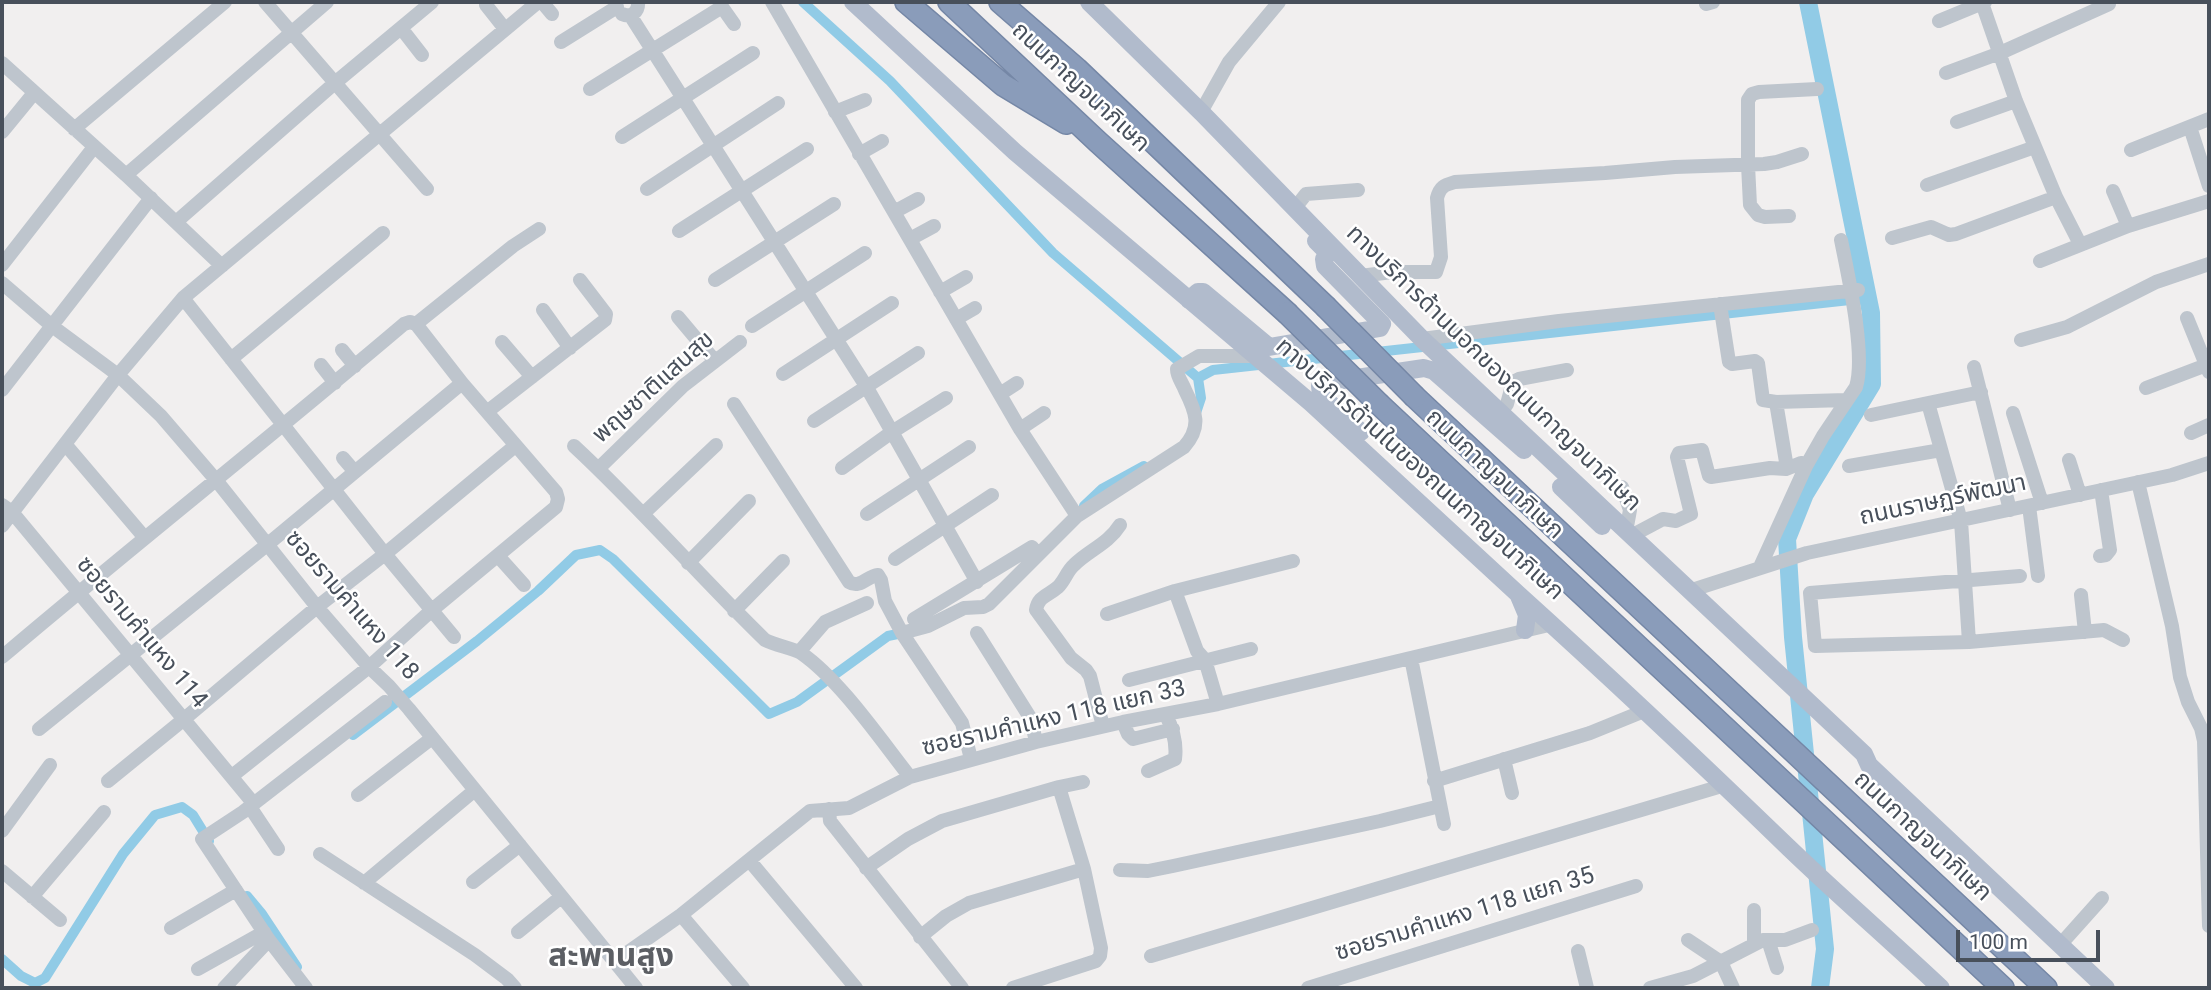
<!DOCTYPE html>
<meta charset="utf-8">
<style>
body{margin:0}
#map{position:relative;width:2211px;height:990px;overflow:hidden;background:#f1efef;font-family:Roboto,sans-serif}
canvas{display:block}
.frame{position:absolute;inset:0;border:4px solid #48505b;pointer-events:none}
.scale{position:absolute;left:1956px;top:930px;width:144px;height:32px;box-sizing:border-box;border:4px solid #48505b;border-top:0;padding-left:9px;font-size:21px;line-height:24px;white-space:nowrap;color:#48505b;-webkit-text-stroke:5px #fff;paint-order:stroke}
</style>
<div id="map">
<canvas width="2211" height="990"></canvas>
<div class="frame"></div>
<div class="scale">100 m</div>
</div>
<script>
const ctx = document.querySelector('canvas').getContext('2d');
ctx.lineJoin = 'round';
function strokePath(path, color, width, dash) { ctx.strokeStyle = color; ctx.lineWidth = width; ctx.lineCap = dash ? 'butt' : 'round'; ctx.setLineDash(dash || []); ctx.stroke(path); }
function drawText(font, color, halo, rows, align = 'center') {
  ctx.font = font + ' Roboto,"Noto Sans Thai",sans-serif'; ctx.lineWidth = 5; ctx.setLineDash([]); ctx.textBaseline = 'middle'; ctx.strokeStyle = halo; ctx.fillStyle = color; for (const [text, x, y, turn = 0] of rows) {
    ctx.save(); ctx.translate(x, y); ctx.rotate((+turn || 0) * Math.PI / 180); ctx.textAlign = isNaN(turn) ? turn : align; if (halo) ctx.strokeText(text, 0, 0); ctx.fillText(text, 0, 0); ctx.restore();
  }
}
strokePath(new Path2D(`
 M 803,2 L 890,81 L 1053,253 L 1198,378
 M 1195,416 L 1201,398 L 1198,378 L 1213,370 L 1868,298
 M 1084,506 L 1102,489 L 1144,466
 M 353,735 L 477,641 L 538,591 L 576,555 L 600,550 L 613,559 L 769,714 L 797,702 L 888,636 L 907,632
 M 247,896 L 262,914 L 297,967
 M 2,959 L 21,976 L 35,983 L 45,978 L 123,854 L 155,815 L 182,807 L 193,815 L 209,841`), '#91cbe6', 10);
strokePath(new Path2D(`
 M 1808,2 L 1871,313 L 1872,384 L 1805,494 L 1787,539 L 1793,637 L 1825,949 L 1820,988`), '#91cbe6', 18);
const highway = new Path2D(`
 M 906,2 L 1003,85 L 1066,123
 M 949,2 L 1098,142 L 1287,313
 M 1000,2 L 1077,69 L 1325,306
 M 1415,397 L 2046,988
 M 1380,405 L 2003,988`);
strokePath(highway, '#7587a6', 24);
strokePath(new Path2D(`
 M 265,2 L 427,189
 M 542,2 L 552,14
 M 772,2 L 1020,429 L 1077,516
 M 1982,3 L 2016,101 L 2056,197 L 2080,244
 M 1706,4 L 1713,2
 M 486,5 L 505,29
 M 622,14 C 631,18 639,12 638,2
 M 630,15 L 866,386 L 977,582
 M 1939,21 L 1985,2
 M 401,28 L 422,55
 M 561,42 L 617,7
 M 2,63 L 126,175 L 222,266
 M 1946,73 L 2000,53 L 2109,4
 M 590,89 L 722,7 L 734,24
 M 835,112 L 865,100
 M 1201,112 L 1229,62 L 1279,2
 M 1957,122 L 2016,101
 M 2190,127 L 2209,186
 M 74,129 L 225,2
 M 2,132 L 34,93
 M 622,137 L 753,53
 M 2131,150 L 2209,119
 M 859,154 L 882,141
 M 126,175 L 327,2
 M 1927,185 L 2035,147
 M 647,189 L 778,103
 M 2113,191 L 2128,226
 M 1295,208 L 1306,194 L 1358,190
 M 894,212 L 918,199
 M 1789,216 L 1765,217 L 1758,215 L 1750,205 L 1748,165 L 1748,100 L 1752,94 L 1759,92 L 1817,89
 M 176,222 L 336,82 L 432,2
 M 679,231 L 807,149
 M 1892,238 L 1931,227 L 1949,235 L 1956,234 L 2056,197
 M 910,239 L 934,226
 M 2040,261 L 2128,226 L 2209,201
 M 2,265 L 94,147
 M 1360,276 L 1392,272 L 1436,272 L 1441,257 L 1437,198 C 1440,186 1445,185 1455,182 L 1605,173 L 1675,167 L 1764,164 L 1777,162 L 1802,154
 M 715,280 L 834,204
 M 2,283 L 52,326 L 118,375 L 161,416 L 216,480 L 317,607 L 369,667 L 389,686 L 409,709 L 636,988
 M 940,292 L 966,277
 M 183,298 L 385,554 L 454,637
 M 1720,304 L 1729,362 L 1732,364 L 1755,361 L 1758,363 L 1763,400 L 1776,402 L 1846,400
 M 543,310 L 570,348
 M 678,317 L 715,361
 M 2187,318 L 2209,372
 M 956,319 L 975,308
 M 416,324 L 513,246 L 539,229
 M 752,326 L 865,253
 M 1422,339 L 1559,321 L 1858,290
 M 2021,340 L 2067,327 L 2156,282 L 2209,264
 M 502,342 L 532,377
 M 342,350 L 355,366
 M 231,359 L 383,233
 M 321,365 L 335,383
 M 1974,367 L 2010,510
 M 783,374 L 892,303
 M 2146,388 L 2209,364
 M 2,390 L 151,198
 M 1000,394 L 1017,383
 M 1776,402 L 1787,468
 M 1928,403 L 1981,392
 M 734,404 L 849,582 C 860,589 867,576 878,575 L 881,580 L 885,601 L 902,633 L 962,723 L 971,759
 M 488,411 L 605,320 L 606,314 L 580,280
 M 2013,413 L 2042,503
 M 1500,414 L 1507,404 L 1513,382 L 1519,379 L 1567,370
 M 1871,415 L 1928,403 L 1961,521 L 1969,642
 M 814,421 L 918,353
 M 1020,429 L 1044,413
 M 2191,433 L 2209,425
 M 65,444 L 145,538
 M 574,446 C 641,508 700,577 765,640 C 775,645 794,649 801,653 C 840,680 880,739 910,777
 M 343,458 L 355,472
 M 2069,460 L 2080,495
 M 1849,466 L 1941,450
 M 842,468 L 892,432 L 946,398
 M 598,469 L 683,386 L 740,342
 M 2138,482 L 2172,626 L 2180,677 L 2188,702 L 2201,728 L 2204,741 L 2209,926
 M 1622,487 L 1630,510 L 1626,532
 M 2,505 L 12,512 L 254,804
 M 2029,506 L 2038,576
 M 643,514 L 716,445
 M 867,514 L 969,447
 M 2,526 L 118,375 L 183,298 L 538,2
 M 1631,536 L 1663,519 L 1676,521 L 1691,514 L 1677,457 L 1679,453 L 1702,450 L 1709,476 L 1711,477 L 1770,468 L 1786,469 L 1801,463 L 1807,464
 M 498,556 L 524,585
 M 2100,556 L 2106,555 L 2110,550 L 2101,490
 M 895,559 L 992,495
 M 688,563 L 749,501
 M 1760,567 L 1806,466 L 1823,436 L 1856,387 C 1866,354 1848,275 1841,240
 M 2020,576 L 1810,593 L 1815,646 L 1969,642 L 2104,630 L 2123,640
 M 1175,591 L 1197,651 L 1205,660 L 1218,704
 M 1689,591 L 1807,553 L 2172,475 L 2209,463
 M 2081,595 L 2085,632
 M 734,611 L 783,561
 M 1107,614 L 1175,591 L 1293,561
 M 914,619 L 1032,547
 M 902,633 L 928,626 L 964,608 L 983,607 L 989,604 L 1077,516 L 1184,447 C 1202,427 1196,412 1185,390 C 1182,382 1177,377 1177,369 L 1199,356 L 1256,356
 M 977,633 L 1031,719 L 1036,742
 M 799,652 L 825,622 L 867,603
 M 2,657 C 135,544 271,437 404,324 L 410,322 L 416,324 L 462,383 L 556,492 L 558,499 L 556,507 L 432,610 L 369,667 L 232,776
 M 1411,658 L 1444,824
 M 1129,680 L 1251,649
 M 1123,722 L 1128,734 L 1133,739 L 1173,729
 M 1103,726 L 1090,676 L 1086,670 L 1071,658 L 1036,610 C 1038,596 1048,596 1058,587 C 1065,580 1067,571 1074,565 C 1089,550 1108,544 1120,525
 M 39,729 L 268,544 L 462,383
 M 1504,759 L 1512,793
 M 1148,771 L 1175,759 C 1177,744 1173,729 1166,715
 M 108,781 L 183,720 L 317,607 L 385,554 L 515,446
 M 1434,781 L 1590,733 L 1644,711
 M 358,795 L 432,738
 M 250,807 L 278,849
 M 829,809 L 830,821 L 962,988
 M 2,831 L 50,765
 M 320,854 L 475,955 L 507,979 L 515,988
 M 749,860 L 856,988
 M 866,868 L 908,839 L 942,821 L 1059,787 L 1083,782
 M 1120,870 L 1148,871 L 1173,866 L 1380,821 L 1440,806
 M 2,871 L 60,920
 M 473,882 L 520,845
 M 364,883 L 475,790
 M 32,897 L 104,812
 M 1754,910 L 1754,944
 M 681,915 L 743,988
 M 171,928 L 236,890
 M 518,932 L 561,897
 M 920,937 L 946,916 L 969,903 L 1084,869
 M 1688,940 L 1721,962 L 1733,988
 M 1768,940 L 1777,968
 M 2060,945 L 2102,898
 M 1578,951 L 1587,988
 M 1151,956 L 1725,785
 M 614,962 L 681,915 L 810,811 L 849,808 L 910,777 L 1036,742 L 1123,722 L 1218,704 L 1553,624
 M 198,969 L 264,932
 M 224,988 L 269,940
 M 306,988 L 269,940 L 202,839 L 243,812 L 385,702
 M 1013,988 L 1096,961 L 1100,956 L 1101,948 L 1084,869 L 1059,787
 M 1308,988 L 1636,886
 M 1650,988 L 1693,976 L 1763,940 L 1785,940 L 1812,930`), '#bec5cd', 14);
strokePath(new Path2D(`
 M 853,2 L 1015,152 L 1311,403 L 1518,594 C 1610,677 1700,762 1789,848 C 1839,896 1891,941 1941,988
 M 1089,2 L 1201,112 L 1422,339 L 1864,754 L 1869,765 L 2106,988
 M 1189,300 L 1198,292 L 1203,292 L 1269,347 L 1380,328 L 1382,324 L 1325,266 L 1324,259 L 1328,253 L 1316,241
 M 1361,432 L 1321,395 L 1320,386 L 1323,383 L 1424,368 L 1434,371 L 1524,450
 M 1561,487 L 1602,526
 M 1519,596 L 1527,615 L 1525,630`), '#b1bbcc', 18);
strokePath(highway, '#8a9cba', 21);
const highwayBridge = new Path2D(`
 M 1325,306 L 1415,397
 M 1287,313 L 1380,405`);
strokePath(highwayBridge, '#7587a6', 24, []);
strokePath(highwayBridge, '#8a9cba', 21);
drawText('24px', '#48505b', '#fff', [
 ["ถนนกาญจนาภิเษก",1080,88,43],
 ["ทางบริการด้านนอกของถนนกาญจนาภิเษก",1493,369,44],
 ["พฤษชาติแสนสุข",654,388,-42],
 ["ทางบริการด้านในของถนนกาญจนาภิเษก",1419,470,42],
 ["ถนนกาญจนาภิเษก",1494,475,43],
 ["ถนนราษฏร์พัฒนา",1943,501,-12],
 ["ซอยรามคำแหง 118",351,606,49],
 ["ซอยรามคำแหง 114",141,633,50],
 ["ซอยรามคำแหง 118 แยก 33",1054,719,-13],
 ["ถนนกาญจนาภิเษก",1922,837,43],
 ["ซอยรามคำแหง 118 แยก 35",1465,915,-17]
]);
drawText('bold 32px', '#5c5f64', '#fff', [
 ["สะพานสูง",611,958]
]);
</script>
